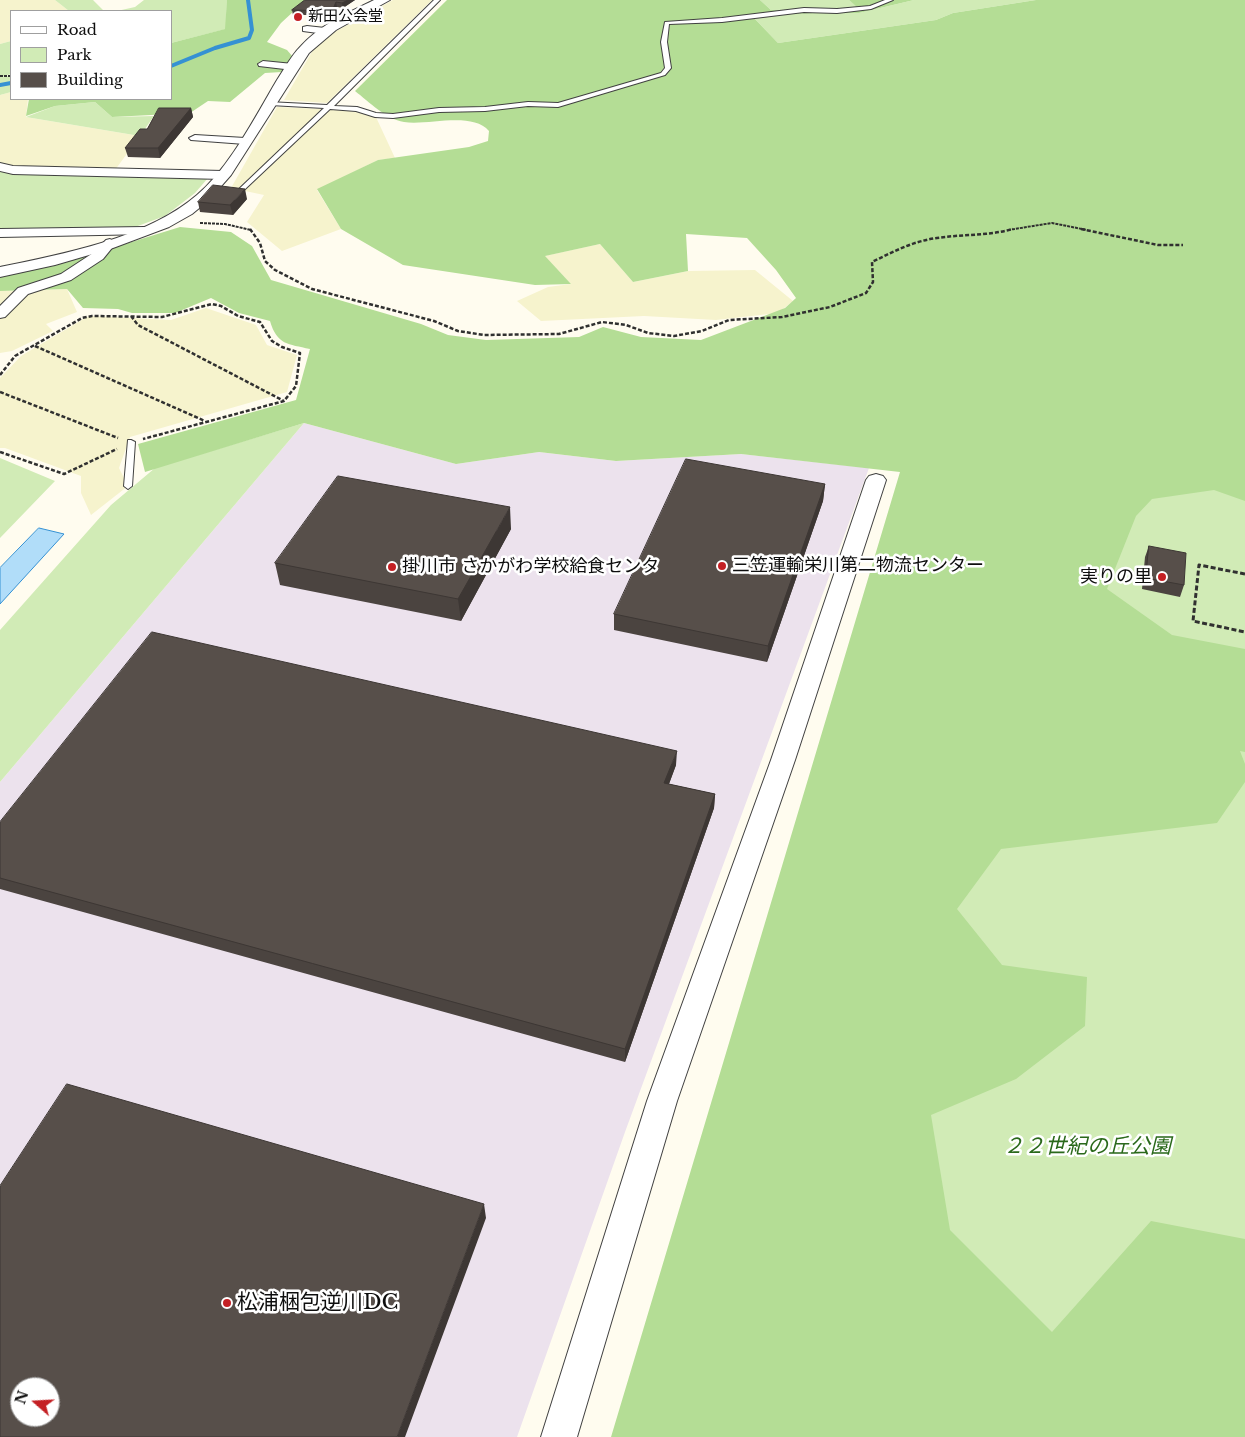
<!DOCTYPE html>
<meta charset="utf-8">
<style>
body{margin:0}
#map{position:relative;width:1245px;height:1437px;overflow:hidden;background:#fffcef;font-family:"Libre Baskerville",serif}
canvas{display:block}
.legend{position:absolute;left:10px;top:10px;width:162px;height:90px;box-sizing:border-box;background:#fff;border:1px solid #9f9f9f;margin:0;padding:6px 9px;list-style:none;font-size:15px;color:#0e0e0e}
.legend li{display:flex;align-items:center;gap:10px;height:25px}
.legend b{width:25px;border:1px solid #9f9f9f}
.north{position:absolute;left:10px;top:1377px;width:50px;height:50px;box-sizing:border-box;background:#fff;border:1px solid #9f9f9f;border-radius:50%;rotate:289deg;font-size:14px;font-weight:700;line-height:20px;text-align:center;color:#0e0e0e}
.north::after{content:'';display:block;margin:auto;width:18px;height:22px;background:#c42024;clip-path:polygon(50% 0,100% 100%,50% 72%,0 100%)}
</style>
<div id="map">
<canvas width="1245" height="1437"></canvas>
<ul class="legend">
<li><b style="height:6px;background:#fff"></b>Road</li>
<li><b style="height:14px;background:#d1ebb6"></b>Park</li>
<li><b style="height:14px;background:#574f4a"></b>Building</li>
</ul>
<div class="north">N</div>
</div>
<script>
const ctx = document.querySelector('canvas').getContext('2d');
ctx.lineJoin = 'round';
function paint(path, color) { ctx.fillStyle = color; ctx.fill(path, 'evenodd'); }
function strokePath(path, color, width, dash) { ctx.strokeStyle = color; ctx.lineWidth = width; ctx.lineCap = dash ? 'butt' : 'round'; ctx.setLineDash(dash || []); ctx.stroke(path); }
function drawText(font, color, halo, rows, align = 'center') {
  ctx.font = font + ' "Libre Baskerville","Noto Sans JP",serif'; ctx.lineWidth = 5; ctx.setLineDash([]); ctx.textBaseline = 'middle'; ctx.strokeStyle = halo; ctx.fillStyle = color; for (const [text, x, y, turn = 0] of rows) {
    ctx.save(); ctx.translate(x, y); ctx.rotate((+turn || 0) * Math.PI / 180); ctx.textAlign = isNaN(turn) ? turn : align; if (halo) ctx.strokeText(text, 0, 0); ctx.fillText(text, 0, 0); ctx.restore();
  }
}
paint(new Path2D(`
 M 304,423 L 456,464 L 539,452 L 616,461 L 741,454 L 869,468 L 625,1132 L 517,1437 L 0,1437 L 0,782 ZM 20,1387 L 50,1387 L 50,1417 L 20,1417 Z`), '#ece2ed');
paint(new Path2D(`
 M 0,0 L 55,0 L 69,11 L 11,11 L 11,41 L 0,44 Z
 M 393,0 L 432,0 L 327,103 L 284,100 L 313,50 L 329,35 Z
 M 11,92 L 11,99 L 28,99 L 26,117 L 140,136 L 115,170 L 15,166 L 0,163 L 0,95 Z
 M 277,107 L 344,110 L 375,115 L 395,158 L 378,160 L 317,190 L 341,229 L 282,251 L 247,222 L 264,195 L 231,188 Z
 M 600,244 L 633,282 L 688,271 L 755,270 L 793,301 L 778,313 L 716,320 L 644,316 L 541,321 L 517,301 L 548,287 L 571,284 L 544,256 Z
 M 67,289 L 77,312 L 46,324 L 53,331 L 12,351 L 0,353 L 0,291 Z
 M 206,308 L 256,325 L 267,345 L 297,355 L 287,392 L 130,437 L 119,468 L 128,486 L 91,515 L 81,493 L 81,476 L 5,448 L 0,448 L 0,378 L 21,356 L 85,318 L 92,316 L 171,320 Z`), '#f6f3cd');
paint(new Path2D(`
 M 55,0 L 93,0 L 104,11 L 69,11 Z
 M 144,0 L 227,0 L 226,29 L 171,43 L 171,11 L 117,11 L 135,7 Z
 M 760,0 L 849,0 L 858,7 L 771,10 Z
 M 914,0 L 1036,0 L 953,13 L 936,20 L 778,43 L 754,18 L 783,14 L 859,13 Z
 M 11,41 L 11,74 L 2,77 L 11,76 L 11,92 L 0,95 L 0,44 Z
 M 95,102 L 112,117 L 154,116 L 140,136 L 26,117 L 55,106 Z
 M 0,172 L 208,178 L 195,193 L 165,216 L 135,227 L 0,229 Z
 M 304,423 L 0,782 L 0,630 L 111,505 L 155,468 Z
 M 0,458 L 55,481 L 0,538 Z
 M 1245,474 L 1245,684 L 1071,583 L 1125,481 Z
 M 1245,725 L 1245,1308 L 1040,1397 L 896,1252 L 882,1091 L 906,892 Z`), '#d1ebb6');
paint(new Path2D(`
 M 227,0 L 331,0 L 294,11 L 281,23 L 267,42 L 287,50 L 293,57 L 282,72 L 265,73 L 230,102 L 208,101 L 190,113 L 112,117 L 95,102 L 55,106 L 26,116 L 29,99 L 171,99 L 171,43 L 225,29 Z
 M 447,0 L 760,0 L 771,10 L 857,7 L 849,0 L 914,0 L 859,13 L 783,14 L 754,18 L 778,43 L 936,20 L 953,13 L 1036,0 L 1245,0 L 1245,501 L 1214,490 L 1152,499 L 1136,516 L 1107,589 L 1172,635 L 1245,649 L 1245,752 L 1240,751 L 1245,764 L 1245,782 L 1217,823 L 1001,849 L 957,909 L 1002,965 L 1087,977 L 1085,1026 L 1016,1079 L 931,1115 L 950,1230 L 1052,1332 L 1151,1221 L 1245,1239 L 1245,1437 L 611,1437 L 900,472 L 741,454 L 616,461 L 539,452 L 456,464 L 304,423 L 145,472 L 138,444 L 296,400 L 310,349 C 288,344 277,345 270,321 L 239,313 L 211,298 L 175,313 L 132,313 L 118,309 L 83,308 L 67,289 L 0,291 L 0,276 L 67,262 L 180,227 L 231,232 L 252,246 L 271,280 L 421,324 L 448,335 L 486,340 L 579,337 L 603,327 L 641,337 L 701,340 L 785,308 L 796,298 L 776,270 L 747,238 L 686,234 L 688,271 L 633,282 L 600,244 L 545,256 L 571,284 L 535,285 L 403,265 L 341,229 L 317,189 L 378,160 L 469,147 L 488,141 L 489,131 C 472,111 427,126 404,122 C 386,119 369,102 355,91 Z`), '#b4dd95');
const water = new Path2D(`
 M 39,528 L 64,534 L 0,604 L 0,568 Z`);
paint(water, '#b1ddf9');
strokePath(water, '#3591d3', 1);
strokePath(new Path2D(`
 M 171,66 L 215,48 L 249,38 L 252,30 L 248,0
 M 0,85 L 11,83`), '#3591d3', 4);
const service = new Path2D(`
 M 434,0 L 440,0 L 334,106 L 357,107 L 376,113 L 393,114 L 439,108 L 485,107 L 528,102 L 558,103 L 661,73 L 665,68 L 661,42 L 665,22 L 722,18 L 804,8 L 837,9 L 870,6 L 885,0 L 893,0 L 871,9 L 837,13 L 804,12 L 722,22 L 669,24 L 667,42 L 671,68 L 665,75 L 558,107 L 528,106 L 485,111 L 439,112 L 393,118 L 375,117 L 356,111 L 330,109 L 243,191 L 239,191 L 239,189 L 324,108 L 270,105 L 267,103 L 268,102 L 327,105 Z
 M 128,440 L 131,440 L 135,442 L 132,486 L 128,489 L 124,486 Z`);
const minor = new Path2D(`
 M 307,26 L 325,28 L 330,31 L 325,34 L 303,31 L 303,27 Z
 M 263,61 L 293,64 L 298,67 L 293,70 L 259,66 L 258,64 Z
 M 195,135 L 245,138 L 251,141 L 245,144 L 191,140 L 189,138 Z
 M 0,163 L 13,166 L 223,171 L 229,175 L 223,179 L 13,174 L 0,171 Z
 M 145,227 L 151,231 L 149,234 L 0,237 L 0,229 Z
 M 110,239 L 116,243 L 103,259 L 71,280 L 28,294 L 5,317 L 0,318 L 0,306 L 18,288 L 61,274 L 93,253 L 106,240 Z`);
const tertiary = new Path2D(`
 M 374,0 L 390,0 L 336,30 L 309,53 L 231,175 L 209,200 L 192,214 L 169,227 L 113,248 L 55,265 L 0,277 L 0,267 C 64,254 147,238 197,195 C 230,167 255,117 277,80 C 285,68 291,56 301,46 C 321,24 348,13 374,0 Z
 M 876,474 L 883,476 L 886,480 L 795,760 L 677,1101 L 577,1437 L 541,1437 L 647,1101 L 771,760 L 866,480 L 869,476 Z`);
strokePath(service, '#414141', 2);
strokePath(minor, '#414141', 2);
strokePath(tertiary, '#414141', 2);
strokePath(new Path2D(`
 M 0,76 L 11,76
 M 200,223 L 225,224 L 251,230
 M 1008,230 L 1052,223 L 1087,230`), '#303030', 2, [3, 1]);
strokePath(new Path2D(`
 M 250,229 L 260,243 L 265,261 L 275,270 L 312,289 L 434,321 L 458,331 L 484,335 L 559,334 L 602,322 L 626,325 L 648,333 L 674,336 L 702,331 L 729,320 L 782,317 L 830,307 L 866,293 L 873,282 L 872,262 C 893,252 913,241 937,238 C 963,234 988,236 1013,229
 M 1081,229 L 1158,245 L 1183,245
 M 131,316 L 138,325 L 284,401
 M 35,346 L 205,421
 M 0,375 L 15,356 L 82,318 L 92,316 L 162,317 L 212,304 L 221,306 L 238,316 L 260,322 L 272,341 L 282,347 L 300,353 L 296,386 L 284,401 L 143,439
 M 0,392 L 118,438
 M 0,452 L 64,474 L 117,449`), '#303030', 2.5, [4, 2]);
strokePath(new Path2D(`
 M 1245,574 L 1199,565 L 1193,621 L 1245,632`), '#303030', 3, [5, 2.5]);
paint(service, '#fff');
paint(minor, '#fff');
paint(tertiary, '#fff');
paint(new Path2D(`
 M 305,0 L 355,0 L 343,8 L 337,7 L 332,15 L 293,15 L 292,10 Z
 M 191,108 L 193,117 L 160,158 L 128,157 L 125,148 L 147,129 Z
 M 247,199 L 233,215 L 200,212 L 198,202 Z
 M 825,484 L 823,501 L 767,662 L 614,630 L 614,614 Z
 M 511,529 L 461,621 L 280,585 L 275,563 Z
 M 1149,546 L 1184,585 L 1180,597 L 1142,589 L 1145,557 Z
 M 676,765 L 669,784 L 715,794 L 714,808 L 625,1062 L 0,889 L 0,822 Z`), '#4b4440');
paint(new Path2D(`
 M 348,0 L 355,0 L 343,8 L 342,3 Z
 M 336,2 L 337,7 L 332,15 L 332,11 Z
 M 191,108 L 193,117 L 160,158 L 158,148 Z
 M 245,189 L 247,199 L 233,215 L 230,205 Z
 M 825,484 L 823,501 L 767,662 L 768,646 Z
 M 510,507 L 511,529 L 461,621 L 458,599 Z
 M 677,751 L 676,765 L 664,797 L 664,783 Z
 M 715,794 L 714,808 L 625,1062 L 625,1049 Z
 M 484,1204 L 486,1218 L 405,1437 L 397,1437 Z`), '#3d3734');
const building = new Path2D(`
 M 305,0 L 348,0 L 342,3 L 336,2 L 332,11 L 292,10 Z
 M 159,108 L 191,108 L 158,148 L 125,148 L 140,129 L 147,129 Z
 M 213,185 L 245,189 L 230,205 L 198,202 Z
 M 686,459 L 825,484 L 768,646 L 614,614 Z
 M 338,476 L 510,507 L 458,599 L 275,563 Z
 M 1149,546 L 1186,553 L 1184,585 L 1146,578 Z
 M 152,632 L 677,751 L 664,783 L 715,794 L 625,1049 L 0,878 L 0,822 Z
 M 67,1084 L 484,1204 L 397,1437 L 0,1437 L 0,1186 ZM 20,1387 L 50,1387 L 50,1417 L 20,1417 Z`);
paint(building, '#574f4a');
strokePath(building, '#3d3734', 1);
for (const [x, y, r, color] of [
 [298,17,5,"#c42024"],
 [722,566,5,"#c42024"],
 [392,567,5,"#c42024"],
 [1162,577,5,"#c42024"],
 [227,1303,5,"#c42024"]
]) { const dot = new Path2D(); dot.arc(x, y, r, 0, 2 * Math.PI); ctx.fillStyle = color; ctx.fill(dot); strokePath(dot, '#fff', 2); }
drawText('15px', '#0e0e0e', '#fff', [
 ["新田公会堂",308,17]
], 'left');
drawText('18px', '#0e0e0e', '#fff', [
 ["三笠運輸栄川第二物流センター",732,566],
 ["掛川市 さかがわ学校給食センタ",402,567],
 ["実りの里",1152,577,"right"]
], 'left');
drawText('italic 21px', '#2a691b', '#fff', [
 ["２２世紀の丘公園",1087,1147]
]);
drawText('21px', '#0e0e0e', '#fff', [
 ["松浦梱包逆川DC",237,1303]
], 'left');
</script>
